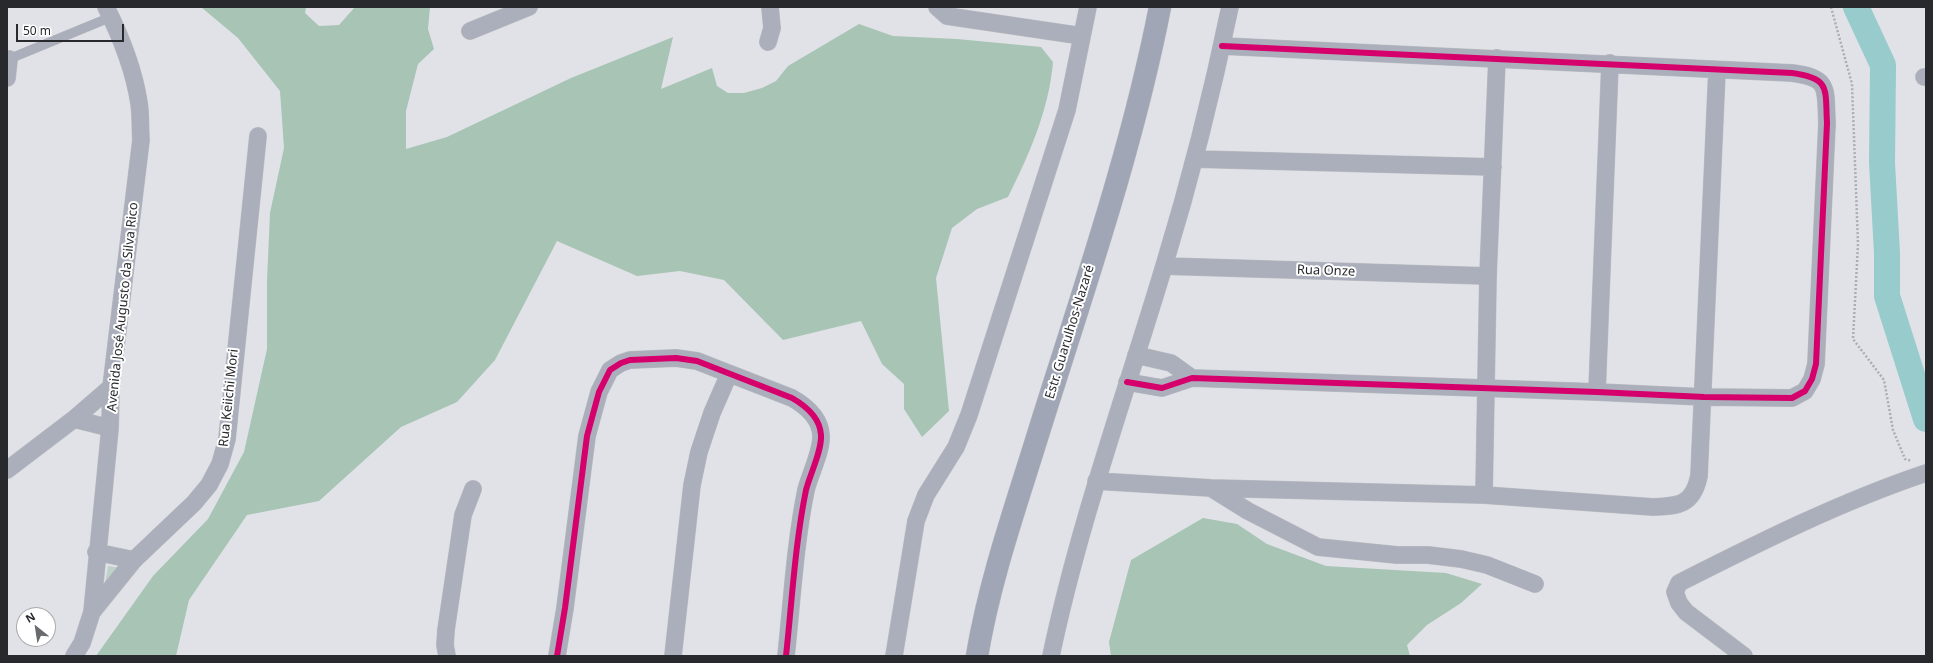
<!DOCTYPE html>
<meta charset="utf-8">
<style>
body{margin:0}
#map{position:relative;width:1933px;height:663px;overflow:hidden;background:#e0e2e7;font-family:"Noto Sans",sans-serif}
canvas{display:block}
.frame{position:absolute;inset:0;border:8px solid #28292d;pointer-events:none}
.north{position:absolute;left:16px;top:607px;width:40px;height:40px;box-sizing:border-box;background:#fff;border:1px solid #a9a9ab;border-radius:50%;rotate:330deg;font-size:11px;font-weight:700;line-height:16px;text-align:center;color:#28292d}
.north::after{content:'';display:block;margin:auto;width:14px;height:18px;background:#686a6e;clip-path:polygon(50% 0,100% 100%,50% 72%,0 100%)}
.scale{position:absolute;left:16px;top:24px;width:108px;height:18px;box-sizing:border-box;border:2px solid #28292d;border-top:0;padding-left:5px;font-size:12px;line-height:14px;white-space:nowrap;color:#28292d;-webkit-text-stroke:3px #fff;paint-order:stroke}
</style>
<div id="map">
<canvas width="1933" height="663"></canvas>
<div class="frame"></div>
<div class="north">N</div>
<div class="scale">50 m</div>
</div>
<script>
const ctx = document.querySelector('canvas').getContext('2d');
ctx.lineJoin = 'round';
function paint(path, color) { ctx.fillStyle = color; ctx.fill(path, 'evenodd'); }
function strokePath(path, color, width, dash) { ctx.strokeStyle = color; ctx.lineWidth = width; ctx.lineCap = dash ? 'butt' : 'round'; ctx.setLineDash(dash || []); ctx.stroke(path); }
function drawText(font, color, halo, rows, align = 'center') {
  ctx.font = font + ' "Noto Sans",sans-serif'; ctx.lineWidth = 4; ctx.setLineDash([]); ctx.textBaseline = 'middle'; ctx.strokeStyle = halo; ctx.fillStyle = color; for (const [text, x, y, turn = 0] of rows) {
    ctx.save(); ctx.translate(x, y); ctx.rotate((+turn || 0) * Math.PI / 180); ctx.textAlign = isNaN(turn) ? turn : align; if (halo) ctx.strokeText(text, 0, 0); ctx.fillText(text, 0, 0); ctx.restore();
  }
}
paint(new Path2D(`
 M 108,566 L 121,568 L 104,589 Z`), '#bed3c8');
paint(new Path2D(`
 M 201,7 L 306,7 L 305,13 L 319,26 L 339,25 L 355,7 L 430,7 L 428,29 L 434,49 L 418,64 L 406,111 L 406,149 L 447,137 L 571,78 L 673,37 L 661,89 L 712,68 L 717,86 L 728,93 L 744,93 L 762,88 L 776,81 L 788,66 L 859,24 L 893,36 L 957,39 L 1041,47 L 1053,62 C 1049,110 1029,155 1008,197 L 977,209 L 952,228 L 936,278 L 949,411 L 922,437 L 904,409 L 904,384 L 882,364 L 861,321 L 783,340 L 724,280 L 680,271 L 637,276 L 557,241 L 495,360 L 457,402 L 401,427 L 319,501 L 247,515 L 189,600 L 176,656 L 96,656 L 153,576 L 208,519 L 244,452 L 267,349 L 267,281 L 270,213 L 284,148 L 280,91 L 238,38 Z
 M 1203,518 L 1237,524 L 1267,544 L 1326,566 L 1446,573 L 1482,584 L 1461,603 L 1427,625 L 1407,645 L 1410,656 L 1111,656 L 1109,642 L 1131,560 Z`), '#a7c4b4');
strokePath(new Path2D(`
 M 1856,7 L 1883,65 L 1882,163 L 1887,253 L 1887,296 L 1926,419`), '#97cbcc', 26);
const lane = new Path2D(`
 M 9,59 L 111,17`);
const street = new Path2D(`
 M 937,7 L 947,16 L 1082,36
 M 470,31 L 529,7
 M 768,42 L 772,28 L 770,7
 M 1924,77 L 1926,77
 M 7,78 L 9,59
 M 1194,159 L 1493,167
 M 1164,266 L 1488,276
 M 1136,355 L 1171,363 L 1192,378
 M 1127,382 L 1162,388 L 1192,378 L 1597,392 L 1704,397 L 1792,398 L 1805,391 L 1812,379 L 1816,364 L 1827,123 C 1825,89 1831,78 1792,73 L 1222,46
 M 1597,392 L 1610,63
 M 74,419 L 110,428
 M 7,470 L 74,419 L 111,387
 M 1096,481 L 1211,488 L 1484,495 L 1653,507 C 1679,506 1693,505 1699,476 L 1717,70
 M 1211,488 L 1248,511 L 1318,547 L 1397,555 L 1428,555 L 1461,559 L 1487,565 L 1535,584
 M 1484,495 L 1488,276 L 1497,58
 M 96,552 L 134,560
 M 92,612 L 134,560 L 194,503 L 209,485 L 220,464 L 227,439 L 258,136
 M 74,656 L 82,643 L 92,612 L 110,428 L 111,387 L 141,140 C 140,128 141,115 139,103 C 134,70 121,37 106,7
 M 447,656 L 445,645 L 446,630 L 463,515 L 473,489
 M 557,656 L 565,608 L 587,436 L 599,392 L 610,370 L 621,363 L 630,360 L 676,358 L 697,361 L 792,398 C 806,406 820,417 821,435 C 822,451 810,474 806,490 C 795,544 792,601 786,656
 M 673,656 L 692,485 L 699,452 L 712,413 L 729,374
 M 894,656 L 916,521 L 926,495 L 956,447 L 969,415 L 1067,110 L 1088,7
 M 1051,656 C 1079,523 1125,396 1164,266 C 1190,181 1212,94 1230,7
 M 1744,656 L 1686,612 L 1679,603 L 1675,592 L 1679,583 C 1760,542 1840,502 1926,473`);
const secondary = new Path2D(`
 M 977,656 C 990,578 1017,503 1040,428 C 1084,288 1132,150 1160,7`);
strokePath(lane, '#bcbec1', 10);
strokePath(street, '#bcbec1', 18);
strokePath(secondary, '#bcbec1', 23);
strokePath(new Path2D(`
 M 1831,7 L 1852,84 L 1858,244 L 1853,339 L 1884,380 L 1893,430 L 1905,459 L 1912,461`), '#aaadb6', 2.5, [2, 2]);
strokePath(lane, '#abafbc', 9);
strokePath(street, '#abafbc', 17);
strokePath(secondary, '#a0a6b5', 22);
strokePath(new Path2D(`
 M 1127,382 L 1162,388 L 1192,378 L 1597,392 L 1704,397 L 1792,398 L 1805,391 L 1812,379 L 1816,364 L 1827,123 C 1825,89 1831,78 1792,73 L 1222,46
 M 557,656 L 565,608 L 587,436 L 599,392 L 610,370 L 621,363 L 630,360 L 676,358 L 697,361 L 792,398 C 806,406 820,417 821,435 C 822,451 810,474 806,490 C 795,544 792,601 786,656`), '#d6006c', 6);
drawText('13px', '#28292d', '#fff', [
 ["Rua Onze",1326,271,2],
 ["Avenida José Augusto da Silva Rico",123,307,-84],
 ["Estr. Guarulhos-Nazaré",1070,332,-73],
 ["Rua Keiichi Mori",229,398,-84]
]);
</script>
